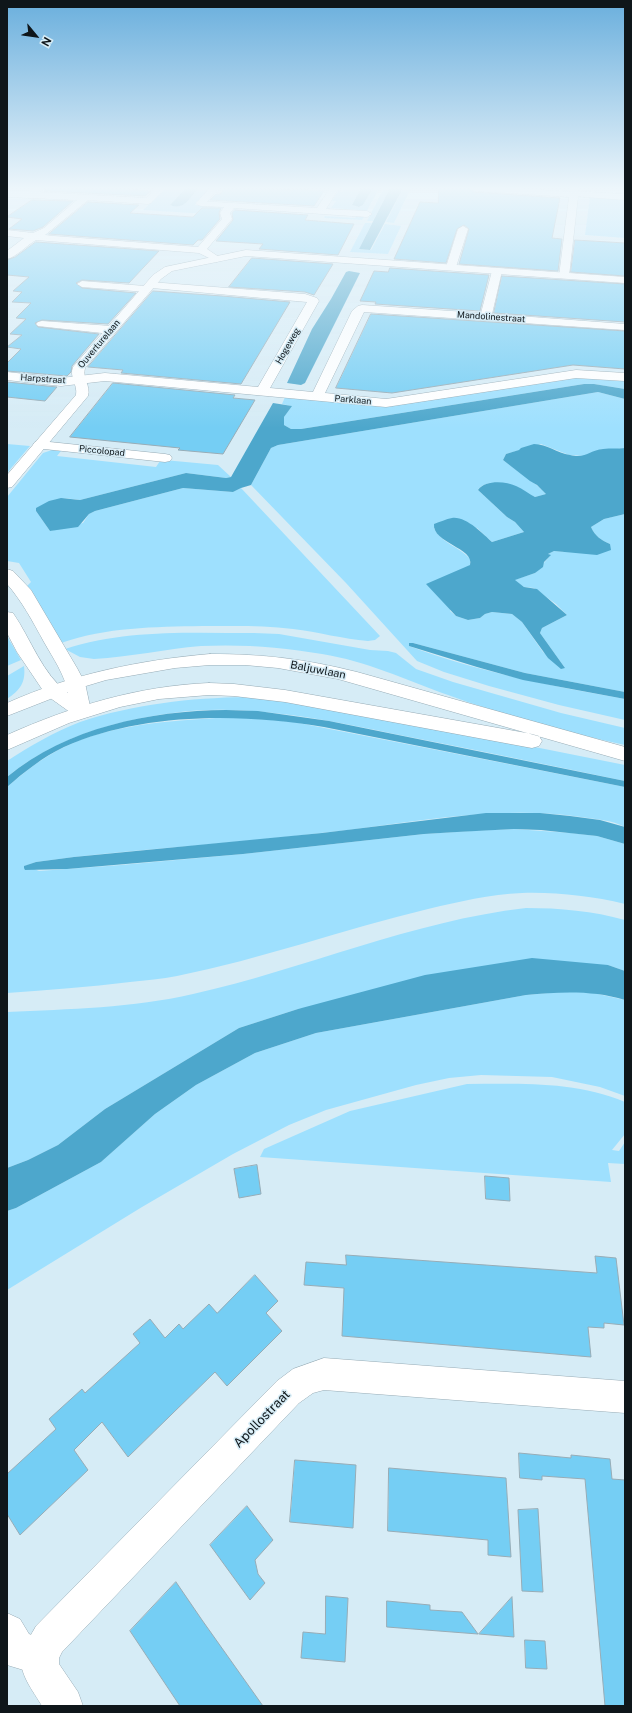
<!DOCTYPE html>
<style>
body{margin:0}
#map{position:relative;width:632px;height:1713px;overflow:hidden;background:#d6ecf6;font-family:"Public Sans",sans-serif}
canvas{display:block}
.frame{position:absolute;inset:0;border:8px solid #0f161a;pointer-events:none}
.north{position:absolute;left:16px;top:16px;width:40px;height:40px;-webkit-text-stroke:3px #d6ecf6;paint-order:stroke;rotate:119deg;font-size:11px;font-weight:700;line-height:16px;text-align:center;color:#0f161a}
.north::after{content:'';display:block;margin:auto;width:14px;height:18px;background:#0f161a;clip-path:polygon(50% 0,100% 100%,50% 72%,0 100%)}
</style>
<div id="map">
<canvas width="632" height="1713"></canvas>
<div class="frame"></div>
<div class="north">N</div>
</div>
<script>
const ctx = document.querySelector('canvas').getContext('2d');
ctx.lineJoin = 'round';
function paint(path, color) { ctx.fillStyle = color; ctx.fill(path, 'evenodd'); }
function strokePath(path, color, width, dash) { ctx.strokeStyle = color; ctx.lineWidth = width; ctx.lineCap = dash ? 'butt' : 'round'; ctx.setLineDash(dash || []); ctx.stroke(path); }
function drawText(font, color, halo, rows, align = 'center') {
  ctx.font = font + ' "Public Sans",sans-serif'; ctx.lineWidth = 3; ctx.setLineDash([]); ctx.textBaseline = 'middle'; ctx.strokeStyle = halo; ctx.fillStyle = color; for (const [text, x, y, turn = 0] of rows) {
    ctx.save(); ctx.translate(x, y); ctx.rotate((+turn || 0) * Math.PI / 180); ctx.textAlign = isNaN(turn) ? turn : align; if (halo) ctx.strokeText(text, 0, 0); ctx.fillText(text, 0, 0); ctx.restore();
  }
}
paint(new Path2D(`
 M 166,188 L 186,188 L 170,205 C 183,211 190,197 198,188 L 209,188 L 195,205 L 220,208 L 220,213 L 223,215 L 143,210 Z
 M 344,188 L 361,188 L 352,205 L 359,207 L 363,205 L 373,188 L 379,188 L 362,220 L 324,218 L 325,216 L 355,218 L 359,210 L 331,208 L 336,201 L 332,201 L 338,191 L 342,192 Z
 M 384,188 L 390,188 L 373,221 L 367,221 Z
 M 403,188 L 411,188 L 394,223 L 386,222 Z
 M 590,196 L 625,198 L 625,238 L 585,235 Z
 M 365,223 L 372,223 L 359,249 L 371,250 L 385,224 L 401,226 L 388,254 L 350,252 Z
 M 579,376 L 625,381 L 625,389 L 594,384 L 584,384 L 301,429 L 291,429 L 284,425 L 284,417 L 291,406 L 282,404 L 285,397 L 385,407 Z
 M 598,392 L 625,399 L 625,448 L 617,449 L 602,449 L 584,456 L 569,455 L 541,444 L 506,454 L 503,460 C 517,471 534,481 546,494 L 535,497 C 527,493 501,483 492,483 C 487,483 480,486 478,490 L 507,517 L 515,522 L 524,532 L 492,542 L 477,528 L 434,528 C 441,543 460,547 470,559 L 470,565 L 450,611 L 456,616 L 468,620 L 480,618 L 485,614 L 492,612 L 512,614 L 522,622 L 543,652 L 565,668 L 540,633 L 542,628 L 567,615 L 556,604 L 534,588 L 524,587 L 514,580 L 535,573 L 550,556 L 548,554 L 554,551 L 567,552 L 610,544 C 601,540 595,536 591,527 L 604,519 L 625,514 L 625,692 L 525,673 L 413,643 L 410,644 L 409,646 C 479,672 552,686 625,699 L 625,720 L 559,705 L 489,686 L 444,672 L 417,661 L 346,583 L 251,485 L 271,448 L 278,445 Z
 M 7,444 L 30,446 L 7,473 Z
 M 52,450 L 61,451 L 57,456 L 156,467 L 160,461 L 164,460 L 218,465 L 231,477 L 226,478 L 186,473 L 80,500 C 59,497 53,498 36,511 L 50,531 L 83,523 L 89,514 L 95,511 L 183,488 L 233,492 L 241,488 L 380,636 L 375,640 L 368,641 C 343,639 318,632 293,629 C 263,625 233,626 202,626 C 154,627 107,627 61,643 L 26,587 L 31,582 L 19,563 L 7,561 L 7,497 L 43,453 Z
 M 254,633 L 279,634 L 370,650 L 388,651 L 396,653 L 416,669 L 453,682 L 561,713 L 625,728 L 625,745 C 565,732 506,716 448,695 C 406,680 366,661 322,654 C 283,647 241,644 201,646 C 165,649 130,657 94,659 L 80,657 L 65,649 C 125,629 191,633 254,633 Z
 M 7,636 L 21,660 L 7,666 Z
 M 24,666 C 26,683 20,690 7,699 L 7,676 Z
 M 246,697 L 275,699 L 369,714 L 625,765 L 625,781 C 560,767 495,754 430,741 C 363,728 295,711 227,710 C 193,709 161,714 128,721 C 84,731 42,748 7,777 L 7,761 C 30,746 54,732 80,722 C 134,704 190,698 246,697 Z
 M 216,718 L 248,718 L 294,722 L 625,787 L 625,827 C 612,820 595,819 581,817 C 494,804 408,824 321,833 C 239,843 156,848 74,857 L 36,862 L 25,866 L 25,870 L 34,869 L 39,871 L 121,865 L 243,854 L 424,834 L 471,831 L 514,829 L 571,833 L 597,836 L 625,844 L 625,904 C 591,896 557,892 522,893 C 490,894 458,902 428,909 C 344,929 262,959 177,976 C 162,979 146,980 130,982 C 89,987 48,990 7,993 L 7,787 C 20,776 33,765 48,756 C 98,725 159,722 216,718 Z
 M 526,908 C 560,908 593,911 625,920 L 625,971 L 608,965 L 298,1009 L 239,1028 L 105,1109 L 58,1145 L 28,1160 L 7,1168 L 7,1012 C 69,1009 133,1008 193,994 C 305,969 412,921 526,908 Z
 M 560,992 L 589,992 L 625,1000 L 625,1096 L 600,1087 L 552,1077 L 481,1075 L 449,1078 L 416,1085 L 326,1110 L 289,1125 L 233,1154 L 142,1207 L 7,1290 L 7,1211 L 16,1208 L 101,1162 L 155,1114 L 196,1085 L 255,1053 L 316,1033 L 526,995 Z
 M 467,1084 C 520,1084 575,1081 625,1102 L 625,1134 L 612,1150 L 619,1151 L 625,1142 L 625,1164 L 608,1163 L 611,1182 L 260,1157 L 264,1149 L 350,1111 Z`), '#9ee0fe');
paint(new Path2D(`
 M 186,188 L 198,188 C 190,198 184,211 170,205 Z
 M 361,188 L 373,188 L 363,205 L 359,207 L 352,205 Z
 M 390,188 L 403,188 L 370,250 L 359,249 Z
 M 349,271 L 360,273 L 305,383 L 301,385 L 287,383 L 312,329 L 331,299 L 346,272 Z
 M 584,384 L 594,384 L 625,389 L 625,399 L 598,392 L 278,445 L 271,448 L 251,485 L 241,488 L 233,492 L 183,488 L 95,511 L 89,514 L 78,527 L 50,531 L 36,511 L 36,508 L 49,501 L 61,498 L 80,500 L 186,473 L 226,478 L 231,477 L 273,403 L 292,406 L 284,417 L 284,425 L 291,429 L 301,429 Z
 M 534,444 C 547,444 557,453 570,455 C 586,459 590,450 603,449 C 611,448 617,449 625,448 L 625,514 L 604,519 L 591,527 C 595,536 601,540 610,544 L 611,550 L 597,555 L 554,551 L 548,554 L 551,555 L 544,562 L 543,567 L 535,573 L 515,580 L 524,587 L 537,589 L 567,615 L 542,628 L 540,633 L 565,668 L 561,669 L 548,658 L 522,622 L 512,614 L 492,612 L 485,614 L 480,618 L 468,620 L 456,616 L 426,584 L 470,565 C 475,548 432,543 434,524 C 440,522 446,519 452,518 C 466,516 483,534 492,542 L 524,532 L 515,522 L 507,517 L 478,490 C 485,480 505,481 516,486 C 523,489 529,494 535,497 L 546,494 L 537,485 L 530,481 L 503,460 L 506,454 L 519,450 L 521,448 Z
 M 409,643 L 413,643 L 525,673 L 625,692 L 625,699 L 523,680 L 477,667 L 409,646 Z
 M 226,710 L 258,711 L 329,721 L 625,781 L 625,787 L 324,727 C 242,713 141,712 64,747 C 43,757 24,772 7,787 L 7,777 C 68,727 149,711 226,710 Z
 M 486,813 L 540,813 L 570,816 L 600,820 L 625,827 L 625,844 L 597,836 L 541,830 L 514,829 L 457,832 L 424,834 L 243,854 L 67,869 L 25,870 L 24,868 L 24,866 L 36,862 L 74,857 L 322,833 Z
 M 532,958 L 608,965 L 625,971 L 625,1000 C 592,990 560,992 526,995 L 316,1033 L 255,1053 L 196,1085 L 155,1114 L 101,1162 L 16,1208 L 7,1211 L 7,1168 L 28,1160 L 58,1145 L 105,1109 L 239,1028 L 298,1009 L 425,975 Z`), '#4da7cc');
const building = new Path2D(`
 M 47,188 L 115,188 L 151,191 L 145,196 L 44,191 Z
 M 225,188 L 293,190 L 294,189 L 324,191 L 314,206 L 210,200 L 216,194 L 220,194 Z
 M 439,188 L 469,188 L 474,192 L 560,198 L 552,238 L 562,239 L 558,271 L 459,264 L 469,229 L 464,225 L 457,229 L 446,263 L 394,259 L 420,202 L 438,203 Z
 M 32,200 L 73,201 L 43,227 L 33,231 L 9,229 L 22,219 L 7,217 Z
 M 88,202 L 139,205 L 130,213 L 193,217 L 202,208 L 221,208 L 219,213 L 220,219 L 202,240 L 198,240 L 193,245 L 49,234 Z
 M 235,210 L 308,215 L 305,220 L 354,224 L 338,255 L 259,249 L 263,244 L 216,241 L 233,220 L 232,213 Z
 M 575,240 L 625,243 L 625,276 L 571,272 Z
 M 36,242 L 159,251 L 129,283 L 82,280 L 76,283 L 82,288 L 136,293 L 108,324 L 42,320 L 35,323 L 38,327 L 99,334 L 72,366 L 71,372 L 67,376 L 7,371 L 7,363 L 21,349 L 7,347 L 22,335 L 10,334 L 26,319 L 16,318 L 31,303 L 12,302 L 22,292 L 13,291 L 29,277 L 7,275 L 7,260 L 15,257 Z
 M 252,258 L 333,264 L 314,295 L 305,292 L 229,287 Z
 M 390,268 L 489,275 L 480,311 L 375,304 L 376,302 L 360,301 L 374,271 L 388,272 Z
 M 502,276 L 625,284 L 625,322 L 494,313 Z
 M 153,291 L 222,296 L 290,302 L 241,384 L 121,373 L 123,370 L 88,367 Z
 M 371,314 L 625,331 L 625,369 L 573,365 L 392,393 L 336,388 Z
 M 7,382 L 57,387 L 45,401 L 7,397 Z
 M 113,383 L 235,395 L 233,398 L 255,400 L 223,454 L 178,450 L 180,448 L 70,437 Z
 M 257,1165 L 261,1194 L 239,1198 L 234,1169 Z
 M 485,1176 L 509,1178 L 510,1201 L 486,1199 Z
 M 346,1255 L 597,1273 L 595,1256 L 616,1258 L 624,1325 L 604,1323 L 604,1328 L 588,1327 L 591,1357 L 342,1336 L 344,1288 L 304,1285 L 306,1262 L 346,1265 Z
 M 255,1275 L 278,1301 L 266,1313 L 282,1331 L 227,1386 L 215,1372 L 128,1457 L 102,1422 L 74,1450 L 88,1470 L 20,1535 L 7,1514 L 7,1474 L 56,1429 L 49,1419 L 82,1389 L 85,1393 L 140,1343 L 133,1334 L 150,1319 L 165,1338 L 179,1324 L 183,1329 L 209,1304 L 217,1313 Z
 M 519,1453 L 571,1458 L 571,1455 L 610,1459 L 612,1479 L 625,1480 L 625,1706 L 605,1706 L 585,1479 L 542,1476 L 542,1480 L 520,1478 Z
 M 295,1460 L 356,1465 L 353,1528 L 290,1522 Z
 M 389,1468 L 506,1478 L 511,1557 L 488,1555 L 488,1540 L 388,1531 Z
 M 247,1506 L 273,1540 L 255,1560 L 258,1574 L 265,1583 L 250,1600 L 210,1545 Z
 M 538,1509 L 542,1576 L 543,1592 L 522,1591 L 518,1510 Z
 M 176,1582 L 202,1620 L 263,1706 L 180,1706 L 130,1631 Z
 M 326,1596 L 348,1598 L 345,1662 L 301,1658 L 303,1632 L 325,1634 Z
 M 512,1597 L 514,1637 L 479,1634 Z
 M 387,1601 L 430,1605 L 430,1610 L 462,1612 L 478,1634 L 387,1627 Z
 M 525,1640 L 545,1641 L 547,1669 L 526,1668 Z`);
paint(building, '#75cef4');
strokePath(building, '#97acb6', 1);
const pedestrian = new Path2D(`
 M 210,188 L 219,188 L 204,205 L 198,205 L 196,203 L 198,201 Z
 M 575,191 L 625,194 L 625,200 L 572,196 L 570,194 L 572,192 Z
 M 7,1613 L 20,1619 L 29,1634 L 53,1643 L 59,1656 L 53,1669 L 40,1675 L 7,1665 Z`);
const minor = new Path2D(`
 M 33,188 L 43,188 L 40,192 L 146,198 L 156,188 L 166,188 L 151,203 L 148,204 L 88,200 L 45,235 L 54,236 L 198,247 L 222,219 L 220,213 L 224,207 L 201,206 L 198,205 L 196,203 L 198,201 L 317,208 L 330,188 L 339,188 L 326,209 L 367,211 L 372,214 L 367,217 L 234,208 L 230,213 L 232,219 L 207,249 L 222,259 L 217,262 L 199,253 L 36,240 C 27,245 16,257 7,259 L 7,251 L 24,238 L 7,236 L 7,230 L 33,233 L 44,228 L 77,200 L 7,197 L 7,191 L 29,191 Z
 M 470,188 L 519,188 L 570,192 L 570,188 L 579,188 L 569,276 L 568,278 L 560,278 L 559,276 L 569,197 L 474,191 Z
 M 463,226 L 468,229 L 456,267 L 451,270 L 447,269 L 446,267 L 458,229 Z
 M 497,268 L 502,271 L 492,314 L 625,324 L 625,330 L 364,312 L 325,393 L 386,399 L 576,370 L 625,373 L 625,381 L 576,378 L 386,407 L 105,381 L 61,386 L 7,380 L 7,372 L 61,378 L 105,373 L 258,387 L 307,302 L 152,288 L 151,291 L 147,292 L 82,287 L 77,284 L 82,281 L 145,286 L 146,283 L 150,282 L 305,294 L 317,298 L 319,301 L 270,388 L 313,392 L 352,311 L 358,306 L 362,305 L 481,313 L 492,271 Z
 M 42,321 L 111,326 L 115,328 L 117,330 L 115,332 L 111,334 L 38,326 L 36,324 L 38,322 Z
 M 40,441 L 165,454 L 170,455 L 172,458 L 170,461 L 165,462 L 35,448 L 33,445 L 35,442 Z
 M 324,1358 L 625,1381 L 625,1413 L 324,1390 L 313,1393 L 299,1403 L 62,1652 L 59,1658 L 59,1664 L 78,1692 L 83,1706 L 42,1706 C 34,1692 17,1672 22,1654 C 25,1644 31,1635 36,1626 L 277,1381 L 293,1369 Z`);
const tertiary = new Path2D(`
 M 246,250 L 625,277 L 625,283 L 246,256 L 172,271 L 161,279 L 85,368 C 82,378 91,386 88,396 L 12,487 L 7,488 L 7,475 L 76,395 C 78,385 69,377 73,367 L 153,275 L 165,267 Z
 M 7,569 L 13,571 L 31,590 L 77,668 L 85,683 L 91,711 L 88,715 L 81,717 L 74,715 L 46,695 L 17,652 L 7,633 L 7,612 L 13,613 C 31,639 42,674 68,693 C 65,675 53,658 44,642 C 33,622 22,601 7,584 Z`);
const secondary = new Path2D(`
 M 210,654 C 264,654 305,659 357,672 L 625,747 L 625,761 L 338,679 L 278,668 L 245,665 L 210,665 L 175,668 L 106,680 L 76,689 L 7,716 L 7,703 C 72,674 140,660 210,654 Z
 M 209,683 L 234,684 L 285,690 L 532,734 L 539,736 L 542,741 L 539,746 L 532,748 L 285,702 L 234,696 L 209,695 L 159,699 L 120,707 L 69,723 L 7,750 L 7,735 C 72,706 138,686 209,683 Z`);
strokePath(pedestrian, '#97abb5', 1);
strokePath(minor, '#97abb5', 1);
strokePath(tertiary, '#97abb5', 1);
strokePath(secondary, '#97abb5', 1);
paint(pedestrian, '#fff');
paint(minor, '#fff');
paint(tertiary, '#fff');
paint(secondary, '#fff');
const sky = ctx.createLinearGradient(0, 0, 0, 428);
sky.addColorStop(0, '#6aafdd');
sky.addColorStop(0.44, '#edf6fb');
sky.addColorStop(1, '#edf6fb00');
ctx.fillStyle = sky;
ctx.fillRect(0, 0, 632, 428);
drawText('9px', '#0f161a', '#d6ecf6', [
 ["Mandolinestraat",491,317,4],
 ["Ouverturelaan",99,344,-50],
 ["Hogeweg",288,346,-60],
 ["Harpstraat",43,379,4],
 ["Parklaan",353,400,5],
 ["Piccolopad",102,451,6]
]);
drawText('11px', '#0f161a', '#d6ecf6', [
 ["Baljuwlaan",318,670,11]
]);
drawText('13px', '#0f161a', '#d6ecf6', [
 ["Apollostraat",262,1419,-46]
]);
</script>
